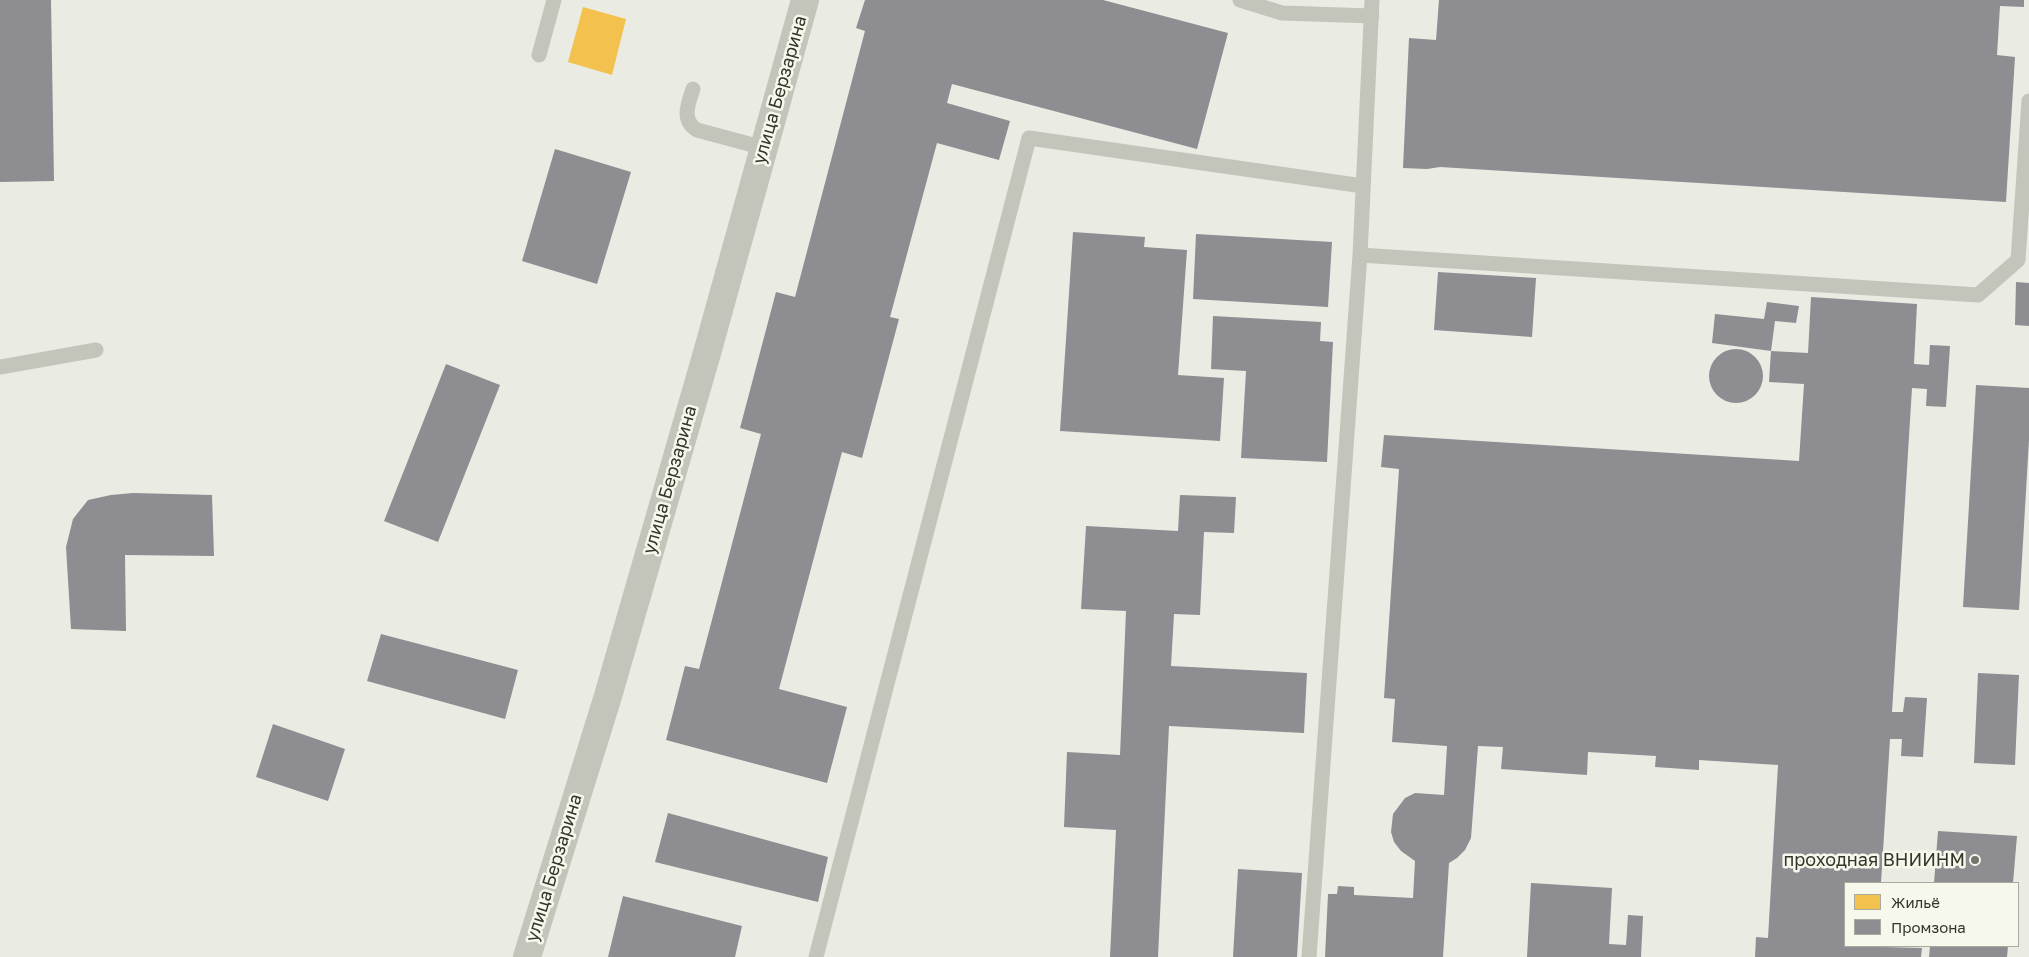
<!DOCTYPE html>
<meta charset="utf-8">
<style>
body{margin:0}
#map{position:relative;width:2029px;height:957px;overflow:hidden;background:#eaece3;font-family:"Golos Text",sans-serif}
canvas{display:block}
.legend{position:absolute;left:1844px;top:882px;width:175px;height:65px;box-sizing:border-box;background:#f5f8eb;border:1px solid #a8aa9e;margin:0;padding:6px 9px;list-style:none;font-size:15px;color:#35352a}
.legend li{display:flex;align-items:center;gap:10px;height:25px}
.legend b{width:25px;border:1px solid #a8aa9e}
</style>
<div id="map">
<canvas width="2029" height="957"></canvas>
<ul class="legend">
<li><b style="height:14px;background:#f2c14e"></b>Жильё</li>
<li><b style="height:14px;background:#8d8d92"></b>Промзона</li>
</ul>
</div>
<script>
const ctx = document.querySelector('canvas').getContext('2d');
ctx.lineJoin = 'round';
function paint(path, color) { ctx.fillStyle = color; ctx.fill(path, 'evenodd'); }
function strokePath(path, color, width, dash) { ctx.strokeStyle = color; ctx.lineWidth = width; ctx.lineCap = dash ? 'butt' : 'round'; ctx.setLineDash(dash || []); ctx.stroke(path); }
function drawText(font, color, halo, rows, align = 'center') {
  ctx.font = font + ' "Golos Text",sans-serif'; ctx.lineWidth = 5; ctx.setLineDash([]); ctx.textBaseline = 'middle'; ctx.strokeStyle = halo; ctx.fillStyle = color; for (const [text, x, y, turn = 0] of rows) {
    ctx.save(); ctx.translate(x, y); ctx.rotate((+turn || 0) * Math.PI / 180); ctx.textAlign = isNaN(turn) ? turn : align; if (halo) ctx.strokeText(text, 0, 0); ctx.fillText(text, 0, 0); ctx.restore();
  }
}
paint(new Path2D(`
 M 583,7 L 626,19 L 612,75 L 568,62 Z`), '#f2c14e');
paint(new Path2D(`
 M 0,0 L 51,0 L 54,181 L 0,182 Z
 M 865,0 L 1103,0 L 1228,33 L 1197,149 L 952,84 L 947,103 L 1010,121 L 999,160 L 937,143 L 890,317 L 899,319 L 862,458 L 842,452 L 779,689 L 847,707 L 827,783 L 666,740 L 685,666 L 699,669 L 761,434 L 740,428 L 776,292 L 795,297 L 865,31 L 856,28 Z
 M 1439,0 L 2024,0 L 2024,7 L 2000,6 L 1997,55 L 2015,57 L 2006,202 L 1440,167 L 1427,169 L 1403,168 L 1409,38 L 1436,40 Z
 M 555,149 L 631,172 L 597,284 L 522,261 Z
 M 1073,232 L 1145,237 L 1144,247 L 1187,250 L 1178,375 L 1224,378 L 1220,441 L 1060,431 Z
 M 1196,234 L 1332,242 L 1328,307 L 1193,299 Z
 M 1438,272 L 1536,278 L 1532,337 L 1434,330 Z
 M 2016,282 L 2029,283 L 2029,326 L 2015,325 Z
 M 1811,297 L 1917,304 L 1914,364 L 1929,365 L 1930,345 L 1950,346 L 1946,407 L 1926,406 L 1927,389 L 1912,388 L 1892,712 L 1903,712 L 1905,697 L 1927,698 L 1923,757 L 1901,756 L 1902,739 L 1890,739 L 1881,883 L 1845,883 L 1845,946 L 1922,948 L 1921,957 L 1755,957 L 1756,937 L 1768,938 L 1778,765 L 1699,760 L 1699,770 L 1655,767 L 1656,756 L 1588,752 L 1587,775 L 1501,769 L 1503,747 L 1478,746 L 1471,838 L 1465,850 L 1457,858 L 1449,863 L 1443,957 L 1325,957 L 1328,894 L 1337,894 L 1338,886 L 1354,887 L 1354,895 L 1413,898 L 1415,861 L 1401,851 L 1394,842 L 1391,832 L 1393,814 L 1405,798 L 1415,793 L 1444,795 L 1447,746 L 1392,742 L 1395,699 L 1384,698 L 1399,469 L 1381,467 L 1384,435 L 1799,461 L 1804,384 L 1769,382 L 1771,351 L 1808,353 Z
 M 1767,302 L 1799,306 L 1796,323 L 1775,321 L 1771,351 L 1712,343 L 1715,314 L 1764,319 Z
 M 1213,316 L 1321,322 L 1320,341 L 1333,342 L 1327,462 L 1241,458 L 1246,371 L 1211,369 Z
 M1709 376a27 27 0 1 1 54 0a27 27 0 1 1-54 0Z
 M 446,364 L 500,385 L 438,542 L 384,521 Z
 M 1976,385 L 2029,388 L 2029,440 L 2019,610 L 1963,607 Z
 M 133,493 L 212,495 L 214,556 L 125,555 L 126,631 L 71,629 L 66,547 L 73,519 L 88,500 L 111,495 Z
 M 1180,495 L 1236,497 L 1234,533 L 1204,532 L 1200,615 L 1174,614 L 1171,666 L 1307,673 L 1304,733 L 1169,726 L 1158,957 L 1110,957 L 1116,830 L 1064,827 L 1067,752 L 1120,755 L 1126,611 L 1081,609 L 1086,526 L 1178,531 Z
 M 381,634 L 518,670 L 505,719 L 367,681 Z
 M 1978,673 L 2019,675 L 2015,765 L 1974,763 Z
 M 273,724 L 345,749 L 328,801 L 256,777 Z
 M 668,813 L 828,857 L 818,902 L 655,862 Z
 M 1938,831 L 2017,836 L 2013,883 L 1934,883 Z
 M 1238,869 L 1302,873 L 1297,957 L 1233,957 Z
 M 1531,883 L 1612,888 L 1609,944 L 1626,945 L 1628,915 L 1643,916 L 1641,957 L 1527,957 Z
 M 623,896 L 742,926 L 735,957 L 608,957 Z
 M 1930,946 L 2008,946 L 2007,957 L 1929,957 Z`), '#8d8d92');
strokePath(new Path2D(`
 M 1240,0 L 1282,13 L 1372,16
 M 539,55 L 554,0
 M 693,89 C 688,104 681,120 697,130 L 764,148
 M 1360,255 L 1978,295 L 2018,260 L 2029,101
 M 0,367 L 96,350
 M 816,957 L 1029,138 L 1363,186
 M 1309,957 L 1360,255 L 1372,0`), '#c3c5bb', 15);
strokePath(new Path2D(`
 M 527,957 L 608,696 L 707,353 L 805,0`), '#c3c5bb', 28);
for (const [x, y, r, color] of [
 [1975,860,5,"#74756b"]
]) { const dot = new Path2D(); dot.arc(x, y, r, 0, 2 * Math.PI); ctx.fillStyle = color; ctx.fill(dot); strokePath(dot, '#f5f8eb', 2); }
drawText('18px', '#35352a', '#f5f8eb', [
 ["улица Берзарина",780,90,-74],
 ["улица Берзарина",670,480,-74],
 ["улица Берзарина",554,868,-73]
]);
drawText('18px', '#35352a', '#f5f8eb', [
 ["проходная ВНИИНМ",1965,860]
], 'right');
</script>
